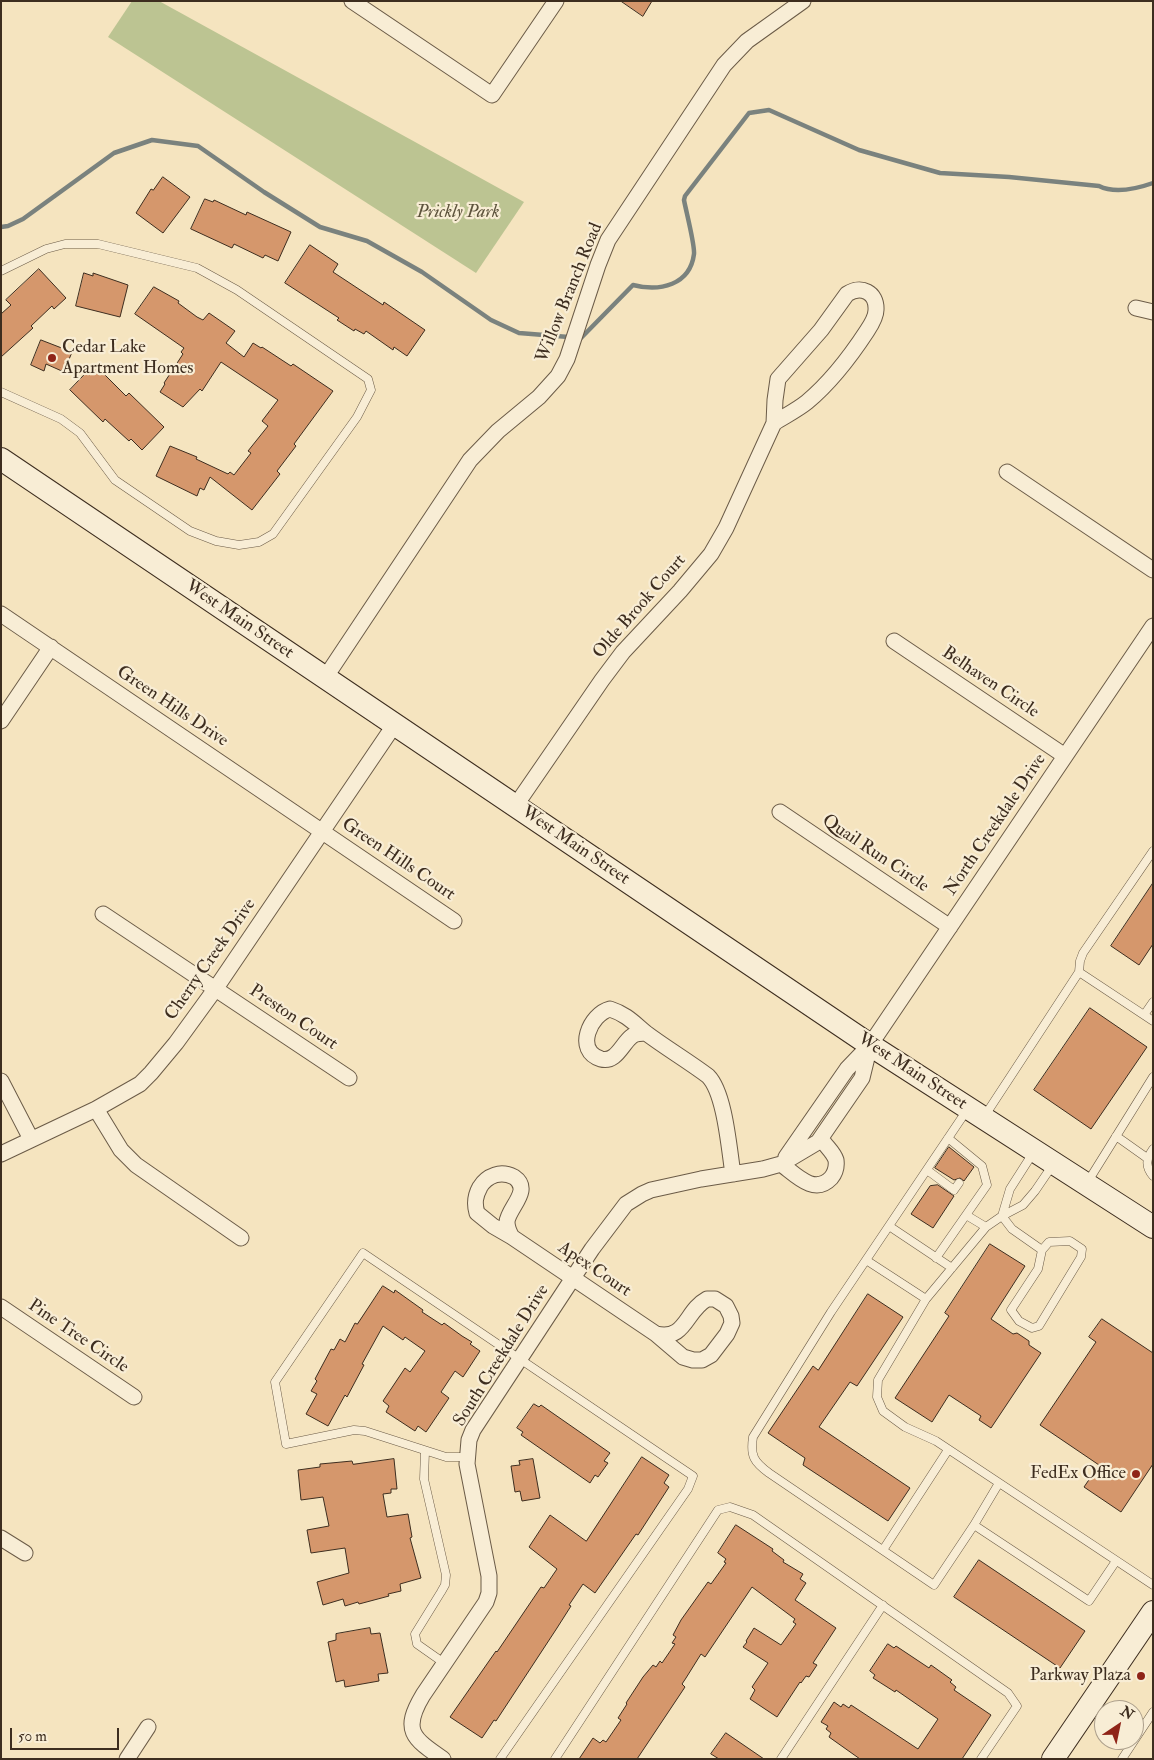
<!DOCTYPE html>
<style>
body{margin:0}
#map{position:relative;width:1154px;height:1760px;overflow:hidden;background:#f5e4bf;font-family:"IM FELL Double Pica",serif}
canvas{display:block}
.frame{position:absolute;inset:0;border:2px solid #3d2d1f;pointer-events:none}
.north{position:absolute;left:1094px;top:1700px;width:50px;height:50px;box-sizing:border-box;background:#f8edd5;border:1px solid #ada08c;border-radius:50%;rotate:34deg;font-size:14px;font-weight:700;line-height:20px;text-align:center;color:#3d2d1f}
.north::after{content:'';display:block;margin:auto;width:18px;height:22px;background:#8f2418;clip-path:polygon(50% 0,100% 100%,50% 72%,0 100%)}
.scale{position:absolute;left:10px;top:1728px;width:109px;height:22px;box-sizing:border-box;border:2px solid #3d2d1f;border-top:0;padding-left:6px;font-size:15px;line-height:18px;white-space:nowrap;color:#3d2d1f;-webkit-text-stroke:4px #f8edd5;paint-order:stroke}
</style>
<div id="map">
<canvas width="1154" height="1760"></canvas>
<div class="frame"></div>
<div class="north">N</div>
<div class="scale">50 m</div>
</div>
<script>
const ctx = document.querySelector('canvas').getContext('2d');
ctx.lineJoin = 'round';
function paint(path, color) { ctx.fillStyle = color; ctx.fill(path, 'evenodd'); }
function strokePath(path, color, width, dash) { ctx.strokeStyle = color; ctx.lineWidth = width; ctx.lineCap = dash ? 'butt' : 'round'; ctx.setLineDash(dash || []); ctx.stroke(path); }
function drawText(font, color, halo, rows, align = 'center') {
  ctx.font = font + ' "IM FELL Double Pica",serif'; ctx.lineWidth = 4.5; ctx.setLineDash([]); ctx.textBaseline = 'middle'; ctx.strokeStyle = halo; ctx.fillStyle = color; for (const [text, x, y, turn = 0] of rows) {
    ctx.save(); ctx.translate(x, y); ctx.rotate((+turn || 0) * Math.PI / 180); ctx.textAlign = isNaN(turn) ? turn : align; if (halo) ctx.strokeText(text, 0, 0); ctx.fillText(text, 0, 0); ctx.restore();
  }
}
paint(new Path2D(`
 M 132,1 L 159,1 L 524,202 L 476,273 L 108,37 Z`), '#bcc492');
strokePath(new Path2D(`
 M 1,227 L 8,226 L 23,219 L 114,153 L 152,140 L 198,146 L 264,192 L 320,227 L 367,241 L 422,272 L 491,320 L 519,333 L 581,338 L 633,285 C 660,292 690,285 694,254 C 695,245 686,211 684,200 L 685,196 L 749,113 L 769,110 L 859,150 L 940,173 L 1009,177 L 1099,186 C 1115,194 1136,189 1153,183`), '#7a827e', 4.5);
const building = new Path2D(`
 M 621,1 L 652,1 L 643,16 Z
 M 163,177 L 190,197 L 163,233 L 136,213 L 151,189 L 153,190 Z
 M 205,199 L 213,202 L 214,200 L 246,215 L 247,212 L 291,232 L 278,261 L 265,255 L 263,258 L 234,244 L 232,248 L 191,229 Z
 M 310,245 L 338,264 L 333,272 L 383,305 L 384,302 L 425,330 L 407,356 L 394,347 L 393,350 L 366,331 L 364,334 L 355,329 L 354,331 L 337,320 L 339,318 L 285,283 Z
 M 39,269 L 66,298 L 54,309 L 52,306 L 31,326 L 33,328 L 1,357 L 1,314 L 11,305 L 6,300 Z
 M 84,273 L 93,276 L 93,273 L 128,285 L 120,317 L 76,306 Z
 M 154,287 L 179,301 L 178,303 L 197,317 L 203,320 L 209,313 L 235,331 L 226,343 L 244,357 L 253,343 L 261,348 L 262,347 L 291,366 L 293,364 L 333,391 L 294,444 L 296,446 L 277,471 L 280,474 L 252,510 L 210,477 L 204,490 L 200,488 L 197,496 L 156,476 L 170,446 L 197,457 L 196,459 L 228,474 L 230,472 L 234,475 L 251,453 L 248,451 L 268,426 L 262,421 L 278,400 L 221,362 L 202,391 L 200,389 L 183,407 L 160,392 L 165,384 L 164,383 L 183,354 L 181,352 L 184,348 L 135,314 Z
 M 41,340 L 72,352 L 64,372 L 46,364 L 44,371 L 31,365 Z
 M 93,366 L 100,373 L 101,371 L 126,396 L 129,393 L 164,427 L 142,450 L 131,439 L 129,441 L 105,419 L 103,422 L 70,390 Z
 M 1153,883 L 1153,944 L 1139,965 L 1111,946 Z
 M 1090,1008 L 1147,1047 L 1091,1129 L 1034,1090 Z
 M 949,1147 L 974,1167 L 964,1181 L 960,1178 L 954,1180 L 935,1168 Z
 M 938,1185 L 954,1196 L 933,1228 L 911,1214 L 930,1186 Z
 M 990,1244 L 1025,1266 L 991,1319 L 1013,1334 L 1017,1333 L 1029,1341 L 1029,1345 L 1041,1353 L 991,1428 L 979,1420 L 981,1416 L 949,1395 L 932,1422 L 895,1398 L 949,1316 L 945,1313 Z
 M 383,1286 L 394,1293 L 395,1290 L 423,1310 L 422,1312 L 442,1325 L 444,1323 L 462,1336 L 472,1342 L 470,1344 L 480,1351 L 463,1377 L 455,1371 L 441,1392 L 449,1398 L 426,1432 L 418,1426 L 415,1431 L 386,1412 L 389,1406 L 383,1401 L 405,1368 L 410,1372 L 425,1351 L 405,1337 L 403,1340 L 383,1326 L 362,1364 L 364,1365 L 347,1397 L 345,1395 L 328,1426 L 306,1414 L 317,1394 L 311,1391 L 317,1381 L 315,1379 L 331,1349 L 334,1350 L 340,1339 L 345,1342 L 355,1323 L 357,1324 Z
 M 868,1294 L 903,1317 L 857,1386 L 850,1382 L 819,1427 L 910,1488 L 888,1521 L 803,1465 L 805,1458 L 768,1433 L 813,1366 L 818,1370 Z
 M 1102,1319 L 1153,1353 L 1153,1464 L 1121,1512 L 1084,1487 L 1099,1465 L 1040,1425 L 1096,1342 L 1089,1337 Z
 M 534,1404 L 539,1407 L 541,1405 L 610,1453 L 604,1461 L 608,1463 L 598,1477 L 595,1475 L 590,1483 L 521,1435 L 523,1432 L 517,1428 Z
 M 642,1457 L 669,1475 L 664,1483 L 669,1487 L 638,1535 L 636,1534 L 595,1593 L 583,1584 L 569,1605 L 571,1606 L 557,1628 L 496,1721 L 494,1720 L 482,1738 L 450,1717 L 496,1651 L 497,1652 L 541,1587 L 544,1588 L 557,1569 L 529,1547 L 550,1515 L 586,1541 Z
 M 394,1459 L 397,1489 L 391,1489 L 391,1493 L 383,1494 L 387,1517 L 408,1514 L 412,1537 L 410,1538 L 421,1578 L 400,1584 L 401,1591 L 388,1594 L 389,1596 L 359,1604 L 358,1602 L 345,1606 L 343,1599 L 323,1605 L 317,1582 L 349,1573 L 345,1548 L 311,1553 L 307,1530 L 329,1526 L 323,1497 L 301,1500 L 298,1470 L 320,1467 L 320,1464 L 331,1463 L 352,1461 L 353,1464 Z
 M 533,1459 L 540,1498 L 522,1501 L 520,1491 L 515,1492 L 511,1466 L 520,1465 L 519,1461 Z
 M 736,1525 L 773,1549 L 772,1551 L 784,1560 L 783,1562 L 803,1574 L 800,1579 L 806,1583 L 795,1600 L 836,1628 L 813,1663 L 817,1665 L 809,1677 L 806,1676 L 801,1683 L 800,1682 L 777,1717 L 750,1699 L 755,1690 L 752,1687 L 768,1663 L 743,1647 L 747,1642 L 746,1641 L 754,1628 L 781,1645 L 796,1624 L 793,1622 L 795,1619 L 752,1587 L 705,1657 L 701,1654 L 686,1678 L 682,1684 L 685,1687 L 637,1759 L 579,1759 L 593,1738 L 600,1743 L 603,1740 L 606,1742 L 621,1720 L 618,1718 L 627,1704 L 626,1703 L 643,1677 L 653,1665 L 656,1667 L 660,1661 L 662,1663 L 675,1644 L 672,1643 L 676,1637 L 673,1635 L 681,1620 L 708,1582 L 711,1584 L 726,1563 L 724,1562 L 726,1559 L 718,1553 Z
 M 979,1560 L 1085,1631 L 1060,1668 L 954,1597 Z
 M 370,1628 L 371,1634 L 380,1633 L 388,1673 L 378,1674 L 379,1681 L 345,1687 L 344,1680 L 336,1682 L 328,1642 L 336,1640 L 336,1634 Z
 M 888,1644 L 894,1648 L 896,1646 L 929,1668 L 931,1665 L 952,1680 L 950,1682 L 956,1687 L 954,1690 L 991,1715 L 962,1759 L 860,1759 L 829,1737 L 831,1733 L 826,1729 L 828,1726 L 821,1722 L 834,1702 L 841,1707 L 843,1704 L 849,1708 L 851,1705 L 918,1749 L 938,1719 L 896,1690 L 895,1692 L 873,1678 L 875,1675 L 870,1671 Z
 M 726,1733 L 764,1759 L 719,1759 L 711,1754 Z`);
paint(building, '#d5976c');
strokePath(building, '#3d2d1f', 1);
const lane = new Path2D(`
 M 1,271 L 46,249 L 65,244 L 98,244 L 197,268 L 237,290 L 368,379 L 371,390 L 357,417 L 273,534 L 259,542 L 239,545 L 216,541 L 190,531 L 115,480 L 80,433 L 61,419 L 1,392
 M 1079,972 L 1080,961 L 1083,953 L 1153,851
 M 1144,1015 L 1153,1002
 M 967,1110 L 831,1312 L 753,1437 C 750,1456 754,1462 769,1473 L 934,1585 L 974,1525 L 1089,1601 L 1116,1561
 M 984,1117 L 1079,972 L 1153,1021
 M 1116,1136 L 1147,1158
 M 1153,1149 C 1146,1159 1145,1166 1153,1176
 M 1052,1166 L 1035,1191 L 1023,1205 L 1002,1216 L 986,1227 L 926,1299 L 878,1380 L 877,1397 L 883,1411 L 905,1427 L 936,1441 L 1153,1585
 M 927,1170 L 954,1190 L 959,1183
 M 1087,1183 L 1153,1077
 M 966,1215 L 986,1227
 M 1002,1216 L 1010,1189 L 1033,1153
 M 1002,1216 L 1012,1229 L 1042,1250
 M 889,1226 L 952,1268
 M 1070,1241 L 1082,1249 L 1081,1257 L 1039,1326 L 1032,1328 L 1019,1321 L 1011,1310 L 1038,1269 L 1042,1250 L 1049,1242 Z
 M 936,1258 L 987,1185 L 982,1166 L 948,1138
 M 866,1260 L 926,1299
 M 425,1451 L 424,1479 L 446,1575 L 445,1585 L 441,1592 L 415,1634 L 417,1644 L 444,1663
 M 467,1457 L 446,1457 L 365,1431 L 354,1430 L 286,1444 L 275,1382 L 363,1253 L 693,1476 L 688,1489 L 500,1759
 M 974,1525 L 999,1483
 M 883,1550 L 948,1450
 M 555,1759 L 718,1510 L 730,1507 L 753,1515 L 1008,1693 L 1017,1706 L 981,1759
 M 781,1759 L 883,1605
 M 1122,1759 L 1153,1712`);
const street = new Path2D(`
 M 352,1 L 492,95 L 556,1
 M 1136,308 L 1153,312
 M 1007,472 L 1153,570
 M 1,614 L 454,921
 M 894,641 L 1065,756
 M 325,678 L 470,460 L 498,431 L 539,397 L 558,376 L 567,359 L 598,265 L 608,240 L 724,65 L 747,41 L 803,1
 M 1,721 L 51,647
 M 516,805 L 602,680 L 623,652 L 680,591 L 711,554 L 726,528 L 774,423 L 775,400 L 778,379 L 821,330 L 847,294 C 861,285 877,292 876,310 C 876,317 871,325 867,331 C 850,357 831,382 807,402 C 797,410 785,416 774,423
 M 780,812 L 950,927
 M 103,914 L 349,1078
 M 646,1033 C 641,1033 635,1033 631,1037 C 622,1044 616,1063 601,1059 C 574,1051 590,1014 610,1009 C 626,1014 634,1023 646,1033 C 666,1048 688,1061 708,1076 C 725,1093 729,1149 733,1174
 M 1,1081 L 31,1139
 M 96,1109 L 121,1150 L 136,1165 L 241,1238
 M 1,1154 L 96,1109 L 140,1084 L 151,1073 L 176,1043 L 216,988 L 395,724
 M 786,1157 L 847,1069 L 870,1045 L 1153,626
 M 781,1164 C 795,1174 814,1196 831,1178 C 835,1173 837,1167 836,1160 C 833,1151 825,1146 821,1138
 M 512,1237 C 509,1232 507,1228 507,1222 C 508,1208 533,1190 514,1177 C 508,1174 501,1173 495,1175 C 489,1177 483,1182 480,1187 C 475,1196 474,1203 477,1213 L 493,1226 L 512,1237 L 656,1334 L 683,1357 L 693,1360 L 702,1360 L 711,1355 L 727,1334 L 732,1323 L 731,1316 L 726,1306 L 715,1299 L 707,1299 C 685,1311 686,1341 656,1334
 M 1,1307 L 134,1397
 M 1,1538 L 25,1553
 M 127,1759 L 148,1727
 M 443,1759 C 412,1738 402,1730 423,1695 L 486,1602 L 489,1593 L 489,1576 L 467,1464 L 469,1440 L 473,1430 L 592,1249 L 626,1204 L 642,1194 L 651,1190 L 701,1179 L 763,1169 L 781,1164 L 818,1142 L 862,1078 L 870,1045`);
const secondary = new Path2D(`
 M 1,459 L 870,1045 L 1153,1227
 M 1053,1759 L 1153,1612`);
strokePath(lane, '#6b5b47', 9);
strokePath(street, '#6b5b47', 17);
strokePath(secondary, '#3d2d1f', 24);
strokePath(lane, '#f8edd5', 8);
strokePath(street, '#f8edd5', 15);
strokePath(secondary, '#f8edd5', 22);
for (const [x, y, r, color] of [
 [52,358,5,"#8f2418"],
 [1136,1474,5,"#8f2418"],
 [1141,1676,5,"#8f2418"]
]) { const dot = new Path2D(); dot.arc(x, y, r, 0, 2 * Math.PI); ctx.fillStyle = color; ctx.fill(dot); strokePath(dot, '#f8edd5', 2); }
drawText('italic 18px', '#5d533c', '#f8edd5', [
 ["Prickly Park",458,213]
]);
drawText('18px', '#3d2d1f', '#f8edd5', [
 ["Willow Branch Road",570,293,-68],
 ["Olde Brook Court",640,607,-49],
 ["West Main Street",239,620,34],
 ["Belhaven Circle",990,683,34],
 ["Green Hills Drive",172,707,34],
 ["North Creekdale Drive",996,825,-56],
 ["West Main Street",575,846,34],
 ["Quail Run Circle",875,854,34],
 ["Green Hills Court",398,860,34],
 ["Cherry Creek Drive",211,960,-55],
 ["Preston Court",293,1018,34],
 ["West Main Street",912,1072,33],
 ["Apex Court",594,1270,34],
 ["Pine Tree Circle",78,1337,34],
 ["South Creekdale Drive",502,1356,-58]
]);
drawText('18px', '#3d2d1f', '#f8edd5', [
 ["Cedar Lake",62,348,"left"],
 ["Apartment Homes",62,369,"left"],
 ["FedEx Office",1126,1474],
 ["Parkway Plaza",1131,1676]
], 'right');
</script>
